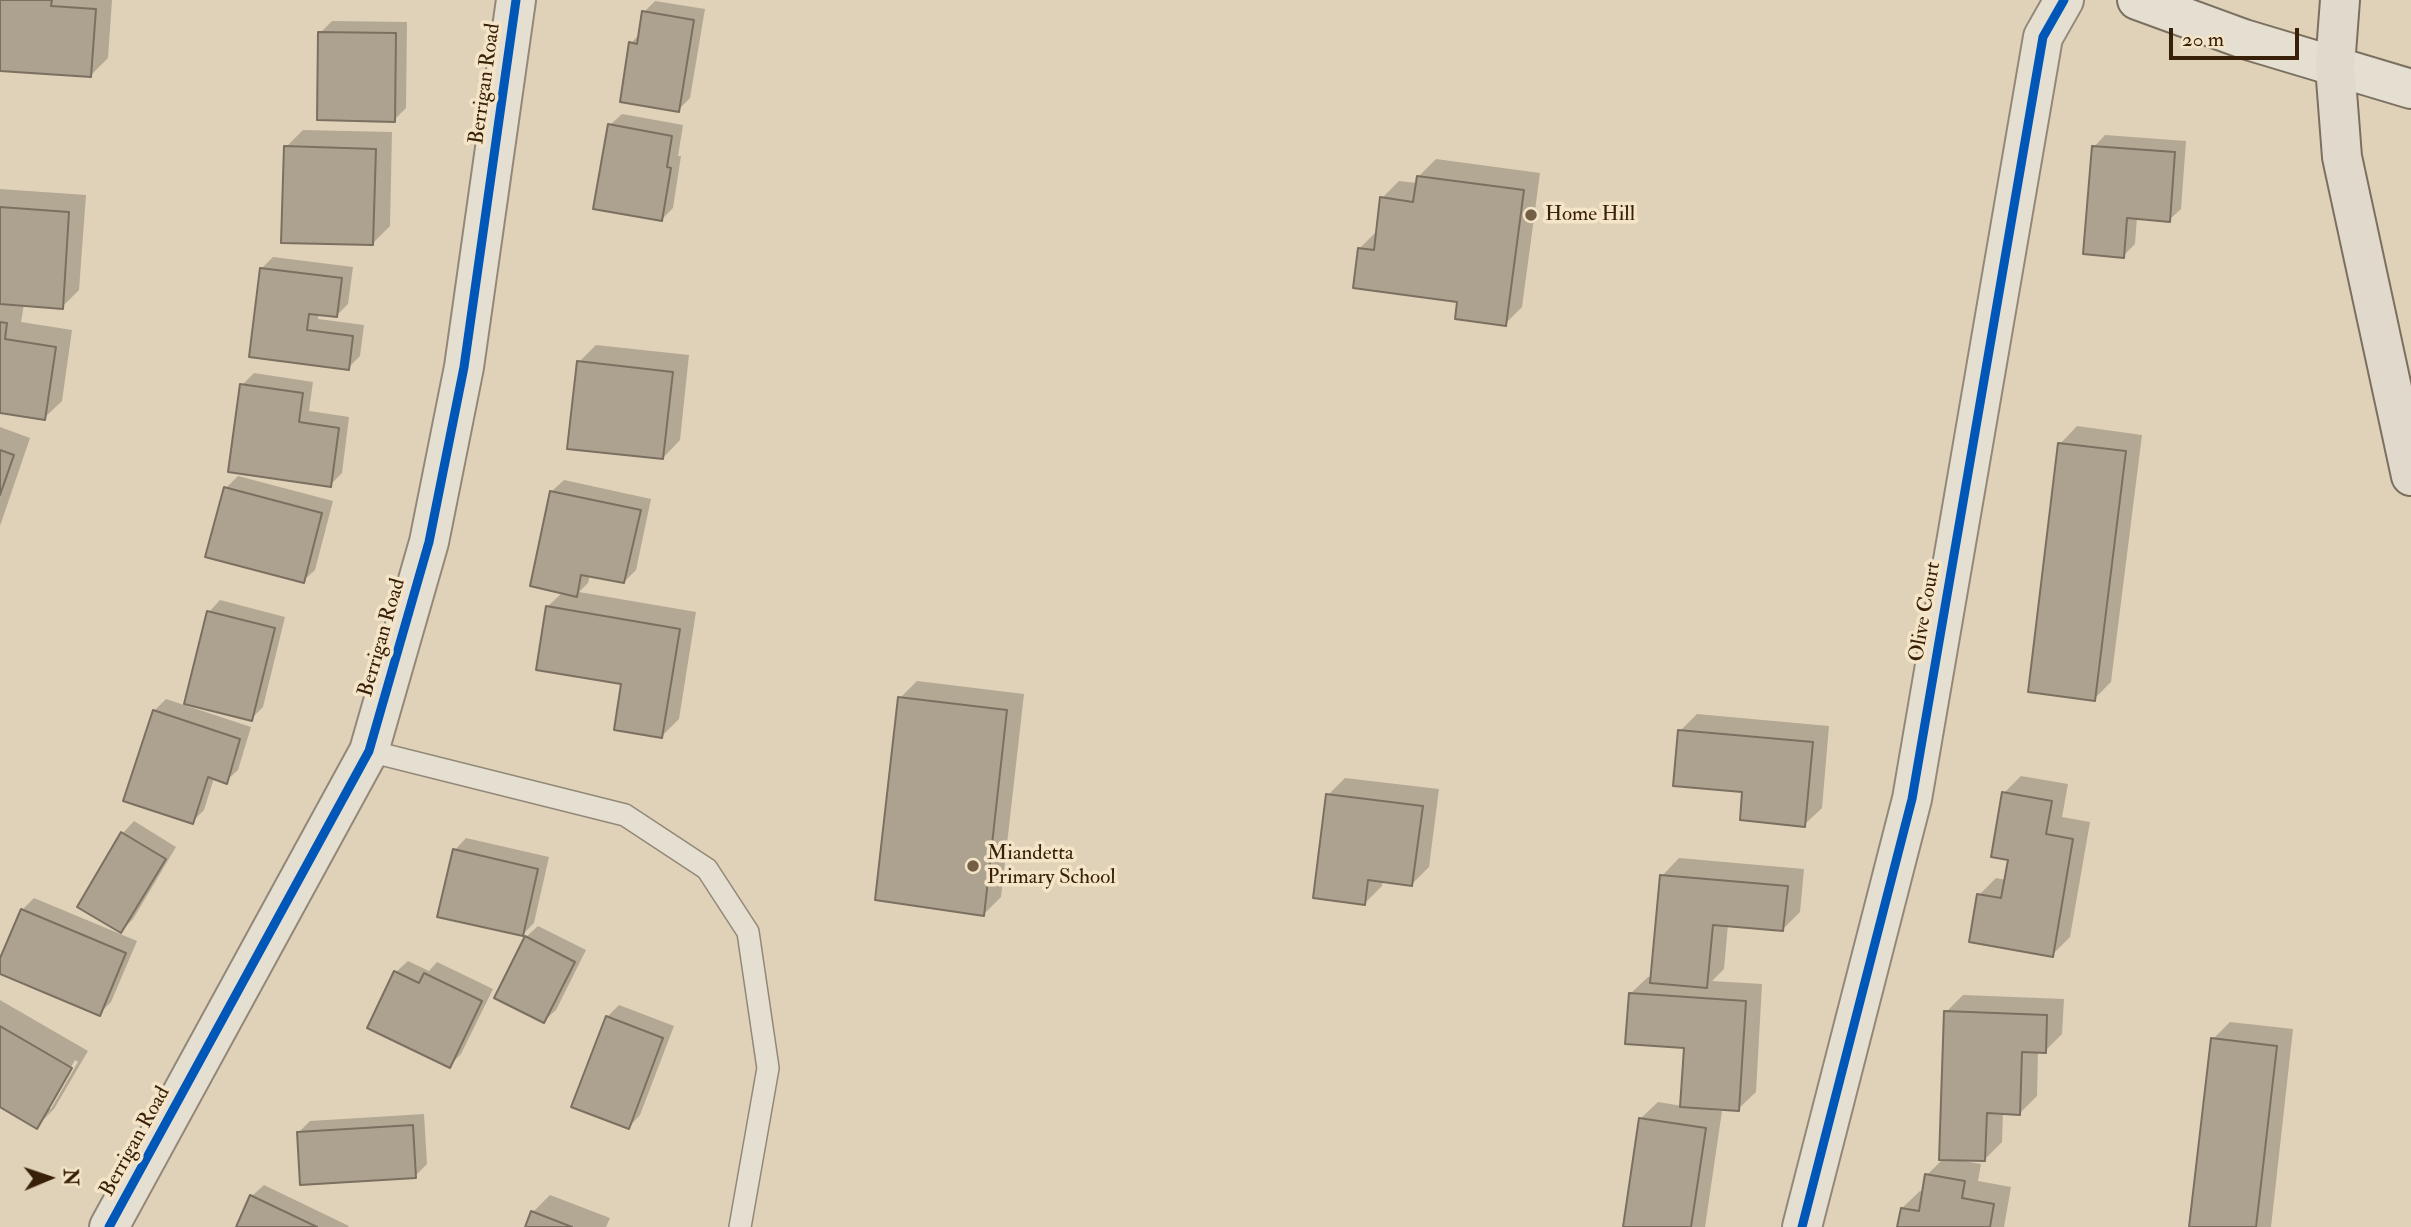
<!DOCTYPE html>
<style>
body{margin:0}
#map{position:relative;width:2411px;height:1227px;overflow:hidden;background:#e0d2b9;font-family:"IM FELL Double Pica",serif}
canvas{display:block}
.north{position:absolute;left:14px;top:1143px;width:70px;height:70px;-webkit-text-stroke:5px #f5e5c8;paint-order:stroke;rotate:88deg;font-size:19px;font-weight:700;line-height:28px;text-align:center;color:#382008}
.north::after{content:'';display:block;margin:auto;width:24px;height:32px;background:#382008;clip-path:polygon(50% 0,100% 100%,50% 72%,0 100%)}
.scale{position:absolute;left:2169px;top:28px;width:130px;height:32px;box-sizing:border-box;border:4px solid #382008;border-top:0;padding-left:9px;font-size:21px;line-height:24px;white-space:nowrap;color:#382008;-webkit-text-stroke:5px #f5e5c8;paint-order:stroke}
</style>
<div id="map">
<canvas width="2411" height="1227"></canvas>
<div class="north">N</div>
<div class="scale">20 m</div>
</div>
<script>
const ctx = document.querySelector('canvas').getContext('2d');
ctx.lineJoin = 'round';
function paint(path, color) { ctx.fillStyle = color; ctx.fill(path, 'evenodd'); }
function strokePath(path, color, width, dash) { ctx.strokeStyle = color; ctx.lineWidth = width; ctx.lineCap = dash ? 'butt' : 'round'; ctx.setLineDash(dash || []); ctx.stroke(path); }
function drawText(font, color, halo, rows, align = 'center') {
  ctx.font = font + ' "IM FELL Double Pica",serif'; ctx.lineWidth = 7; ctx.setLineDash([]); ctx.textBaseline = 'middle'; ctx.strokeStyle = halo; ctx.fillStyle = color; for (const [text, x, y, turn = 0] of rows) {
    ctx.save(); ctx.translate(x, y); ctx.rotate((+turn || 0) * Math.PI / 180); ctx.textAlign = isNaN(turn) ? turn : align; if (halo) ctx.strokeText(text, 0, 0); ctx.fillText(text, 0, 0); ctx.restore();
  }
}
paint(new Path2D(`
 M 0,0 L 112,0 L 108,58 L 91,75 L 0,69 Z
 M 655,1 L 705,9 L 690,98 L 678,110 L 631,43 L 640,34 L 644,12 Z
 M 332,21 L 407,22 L 406,108 L 394,120 L 320,33 Z
 M 622,114 L 683,125 L 678,156 L 681,156 L 673,208 L 661,220 L 610,125 Z
 M 303,130 L 392,132 L 390,226 L 373,243 L 286,147 Z
 M 2105,135 L 2186,141 L 2181,209 L 2169,220 L 2137,217 L 2135,244 L 2123,256 L 2094,147 Z
 M 1436,159 L 1540,173 L 1522,307 L 1505,324 L 1359,249 L 1377,231 L 1382,198 L 1399,181 L 1417,183 L 1418,177 Z
 M 0,189 L 86,195 L 79,290 L 62,307 L 24,304 L 21,322 L 72,330 L 62,401 L 44,418 L 0,411 Z
 M 273,257 L 353,267 L 348,304 L 336,316 L 319,313 L 318,319 L 364,325 L 360,356 L 348,368 L 251,355 L 262,268 Z
 M 596,345 L 689,355 L 680,440 L 663,458 L 579,362 Z
 M 254,373 L 313,382 L 309,411 L 349,417 L 342,473 L 330,485 L 242,385 Z
 M 2077,426 L 2142,435 L 2111,682 L 2094,699 L 2060,444 Z
 M 0,427 L 30,438 L 0,526 Z
 M 238,476 L 333,501 L 315,570 L 303,581 L 226,488 Z
 M 564,480 L 651,499 L 636,570 L 624,582 L 590,575 L 588,583 L 579,592 L 696,612 L 679,719 L 662,736 L 623,683 L 547,607 L 563,592 L 552,491 Z
 M 220,600 L 285,617 L 263,707 L 251,719 L 209,612 Z
 M 917,681 L 1024,694 L 1001,897 L 984,914 L 900,698 Z
 M 166,699 L 251,727 L 238,770 L 226,781 L 214,778 L 204,810 L 192,822 L 154,711 Z
 M 1697,714 L 1829,726 L 1822,808 L 1804,825 L 1744,791 L 1680,731 Z
 M 2021,776 L 2068,784 L 2062,817 L 2090,822 L 2070,937 L 2052,955 L 1979,895 L 1996,878 L 2006,880 L 2010,859 L 2004,793 Z
 M 1345,778 L 1439,789 L 1429,867 L 1412,884 L 1383,880 L 1382,886 L 1365,903 L 1328,795 Z
 M 134,821 L 176,847 L 133,919 L 121,931 L 80,906 L 123,833 Z
 M 466,838 L 549,857 L 534,923 L 523,934 L 455,850 Z
 M 1679,858 L 1804,869 L 1800,912 L 1783,929 L 1728,924 L 1724,969 L 1712,981 L 1762,984 L 1756,1092 L 1738,1109 L 1712,1107 L 1712,1110 L 1722,1111 L 1705,1227 L 1625,1227 L 1640,1119 L 1658,1102 L 1682,1106 L 1686,1046 L 1630,994 L 1648,977 L 1652,977 L 1662,876 Z
 M 34,898 L 137,941 L 111,1002 L 99,1014 L 0,972 L 0,962 L 22,910 Z
 M 538,926 L 586,950 L 556,1010 L 544,1021 L 526,937 Z
 M 408,961 L 429,971 L 437,962 L 493,989 L 461,1054 L 449,1066 L 396,972 Z
 M 1963,995 L 2064,999 L 2062,1034 L 2045,1051 L 2038,1051 L 2037,1096 L 2020,1113 L 2003,1112 L 2002,1142 L 1984,1160 L 1964,1159 L 1964,1161 L 1981,1164 L 1978,1181 L 2011,1187 L 2004,1227 L 1899,1227 L 1902,1208 L 1920,1191 L 1924,1192 L 1927,1175 L 1944,1158 L 1946,1012 Z
 M 0,1000 L 88,1051 L 54,1109 L 37,1126 L 0,1105 ZM 75,1060 L 78,1062 L 51,1109 L 47,1109 Z
 M 619,1005 L 674,1026 L 640,1115 L 629,1127 L 607,1017 Z
 M 2230,1022 L 2293,1029 L 2271,1227 L 2191,1227 L 2213,1039 Z
 M 424,1114 L 427,1164 L 415,1176 L 298,1133 L 310,1121 Z
 M 264,1185 L 349,1226 L 348,1227 L 238,1227 L 252,1196 Z
 M 550,1195 L 610,1218 L 606,1227 L 527,1227 L 533,1212 Z`), '#0003');
const building = new Path2D(`
 M 0,0 L 52,0 L 51,6 L 96,9 L 91,77 L 0,71 Z
 M 642,11 L 694,20 L 679,112 L 620,102 L 629,42 L 637,44 Z
 M 318,32 L 396,33 L 395,122 L 317,120 Z
 M 608,124 L 672,136 L 667,167 L 671,168 L 662,221 L 593,209 Z
 M 284,146 L 376,149 L 373,245 L 281,243 Z
 M 2092,146 L 2175,152 L 2170,222 L 2127,218 L 2124,258 L 2083,254 Z
 M 1417,176 L 1524,190 L 1506,326 L 1455,319 L 1457,302 L 1353,288 L 1358,248 L 1374,250 L 1380,197 L 1413,202 Z
 M 0,207 L 69,212 L 63,309 L 0,304 Z
 M 260,268 L 342,278 L 337,317 L 309,314 L 307,330 L 353,336 L 349,370 L 249,357 Z
 M 0,322 L 7,323 L 5,339 L 56,347 L 45,420 L 0,413 Z
 M 577,361 L 673,372 L 663,459 L 567,449 Z
 M 240,384 L 303,393 L 299,422 L 339,428 L 331,487 L 228,472 Z
 M 2058,443 L 2126,451 L 2095,701 L 2028,692 Z
 M 0,450 L 14,455 L 0,495 Z
 M 224,487 L 322,513 L 304,583 L 205,557 Z
 M 550,491 L 641,510 L 624,583 L 581,575 L 577,597 L 530,586 Z
 M 546,606 L 680,629 L 662,738 L 614,730 L 621,684 L 536,670 Z
 M 207,611 L 275,628 L 252,721 L 184,704 Z
 M 898,697 L 1007,710 L 984,916 L 875,900 Z
 M 153,710 L 240,739 L 227,784 L 208,777 L 193,824 L 123,801 Z
 M 1678,730 L 1813,742 L 1805,827 L 1740,820 L 1742,792 L 1673,786 Z
 M 2002,792 L 2052,801 L 2046,834 L 2073,839 L 2053,957 L 1969,942 L 1977,894 L 2001,898 L 2008,860 L 1991,857 Z
 M 1326,794 L 1423,806 L 1412,886 L 1368,880 L 1365,905 L 1313,898 Z
 M 121,832 L 166,859 L 121,933 L 77,907 Z
 M 453,849 L 538,869 L 523,936 L 437,917 Z
 M 1660,875 L 1788,886 L 1783,931 L 1713,925 L 1707,988 L 1650,983 Z
 M 21,909 L 126,953 L 100,1016 L 0,974 L 0,958 Z
 M 525,936 L 575,962 L 544,1023 L 494,998 Z
 M 394,971 L 419,983 L 424,973 L 482,1001 L 450,1068 L 367,1028 Z
 M 1629,993 L 1746,1001 L 1739,1111 L 1680,1107 L 1684,1048 L 1625,1044 Z
 M 1944,1011 L 2047,1015 L 2046,1053 L 2022,1052 L 2020,1115 L 1987,1113 L 1985,1161 L 1939,1160 Z
 M 606,1016 L 663,1038 L 629,1129 L 571,1107 Z
 M 0,1026 L 72,1068 L 37,1129 L 0,1107 Z
 M 2211,1038 L 2277,1046 L 2256,1227 L 2189,1227 Z
 M 1639,1118 L 1706,1128 L 1691,1227 L 1623,1227 Z
 M 413,1125 L 416,1178 L 300,1185 L 297,1132 Z
 M 1925,1174 L 1965,1181 L 1962,1198 L 1994,1204 L 1990,1227 L 1897,1227 L 1901,1208 L 1919,1211 Z
 M 250,1195 L 317,1227 L 236,1227 Z
 M 531,1211 L 572,1227 L 525,1227 Z`);
paint(building, '#ada290');
strokePath(building, '#7b7060', 2);
const service = new Path2D(`
 M 369,751 L 625,815 L 707,869 L 748,932 L 768,1068 L 740,1227`);
const minor = new Path2D(`
 M 1802,1227 L 1912,799 L 2043,37 L 2064,0`);
const tertiary = new Path2D(`
 M 109,1227 L 369,751 L 429,542 L 464,367 L 516,0`);
const secondary = new Path2D(`
 M 2137,0 L 2244,39 L 2411,89`);
const motorway = new Path2D(`
 M 2340,0 L 2335,66 L 2342,157 L 2411,476`);
strokePath(service, '#938878', 24);
strokePath(minor, '#938878', 42);
strokePath(tertiary, '#938878', 42);
strokePath(secondary, '#7b7060', 42);
strokePath(motorway, '#7b7060', 42);
strokePath(service, '#e5dfd2', 21);
strokePath(minor, '#e5dfd2', 38);
strokePath(tertiary, '#e5dfd2', 38);
strokePath(secondary, '#e5dfd2', 38);
strokePath(motorway, '#e1d9cb', 38);
strokePath(new Path2D(`
 M 109,1227 L 369,751 L 429,542 L 464,367 L 516,0
 M 1802,1227 L 1912,799 L 2043,37 L 2064,0`), '#0057b8', 9);
for (const [x, y, r, color] of [
 [1531,215,7,"#735e46"],
 [973,866,7,"#735e46"]
]) { const dot = new Path2D(); dot.arc(x, y, r, 0, 2 * Math.PI); ctx.fillStyle = color; ctx.fill(dot); strokePath(dot, '#f5e5c8', 2.5); }
drawText('21px', '#382008', '#f5e5c8', [
 ["Berrigan Road",486,84,-82],
 ["Olive Court",1926,612,-80],
 ["Berrigan Road",383,638,-74],
 ["Berrigan Road",136,1142,-61]
]);
drawText('21px', '#382008', '#f5e5c8', [
 ["Home Hill",1545,215],
 ["Miandetta",987,854],
 ["Primary School",987,878]
], 'left');
</script>
